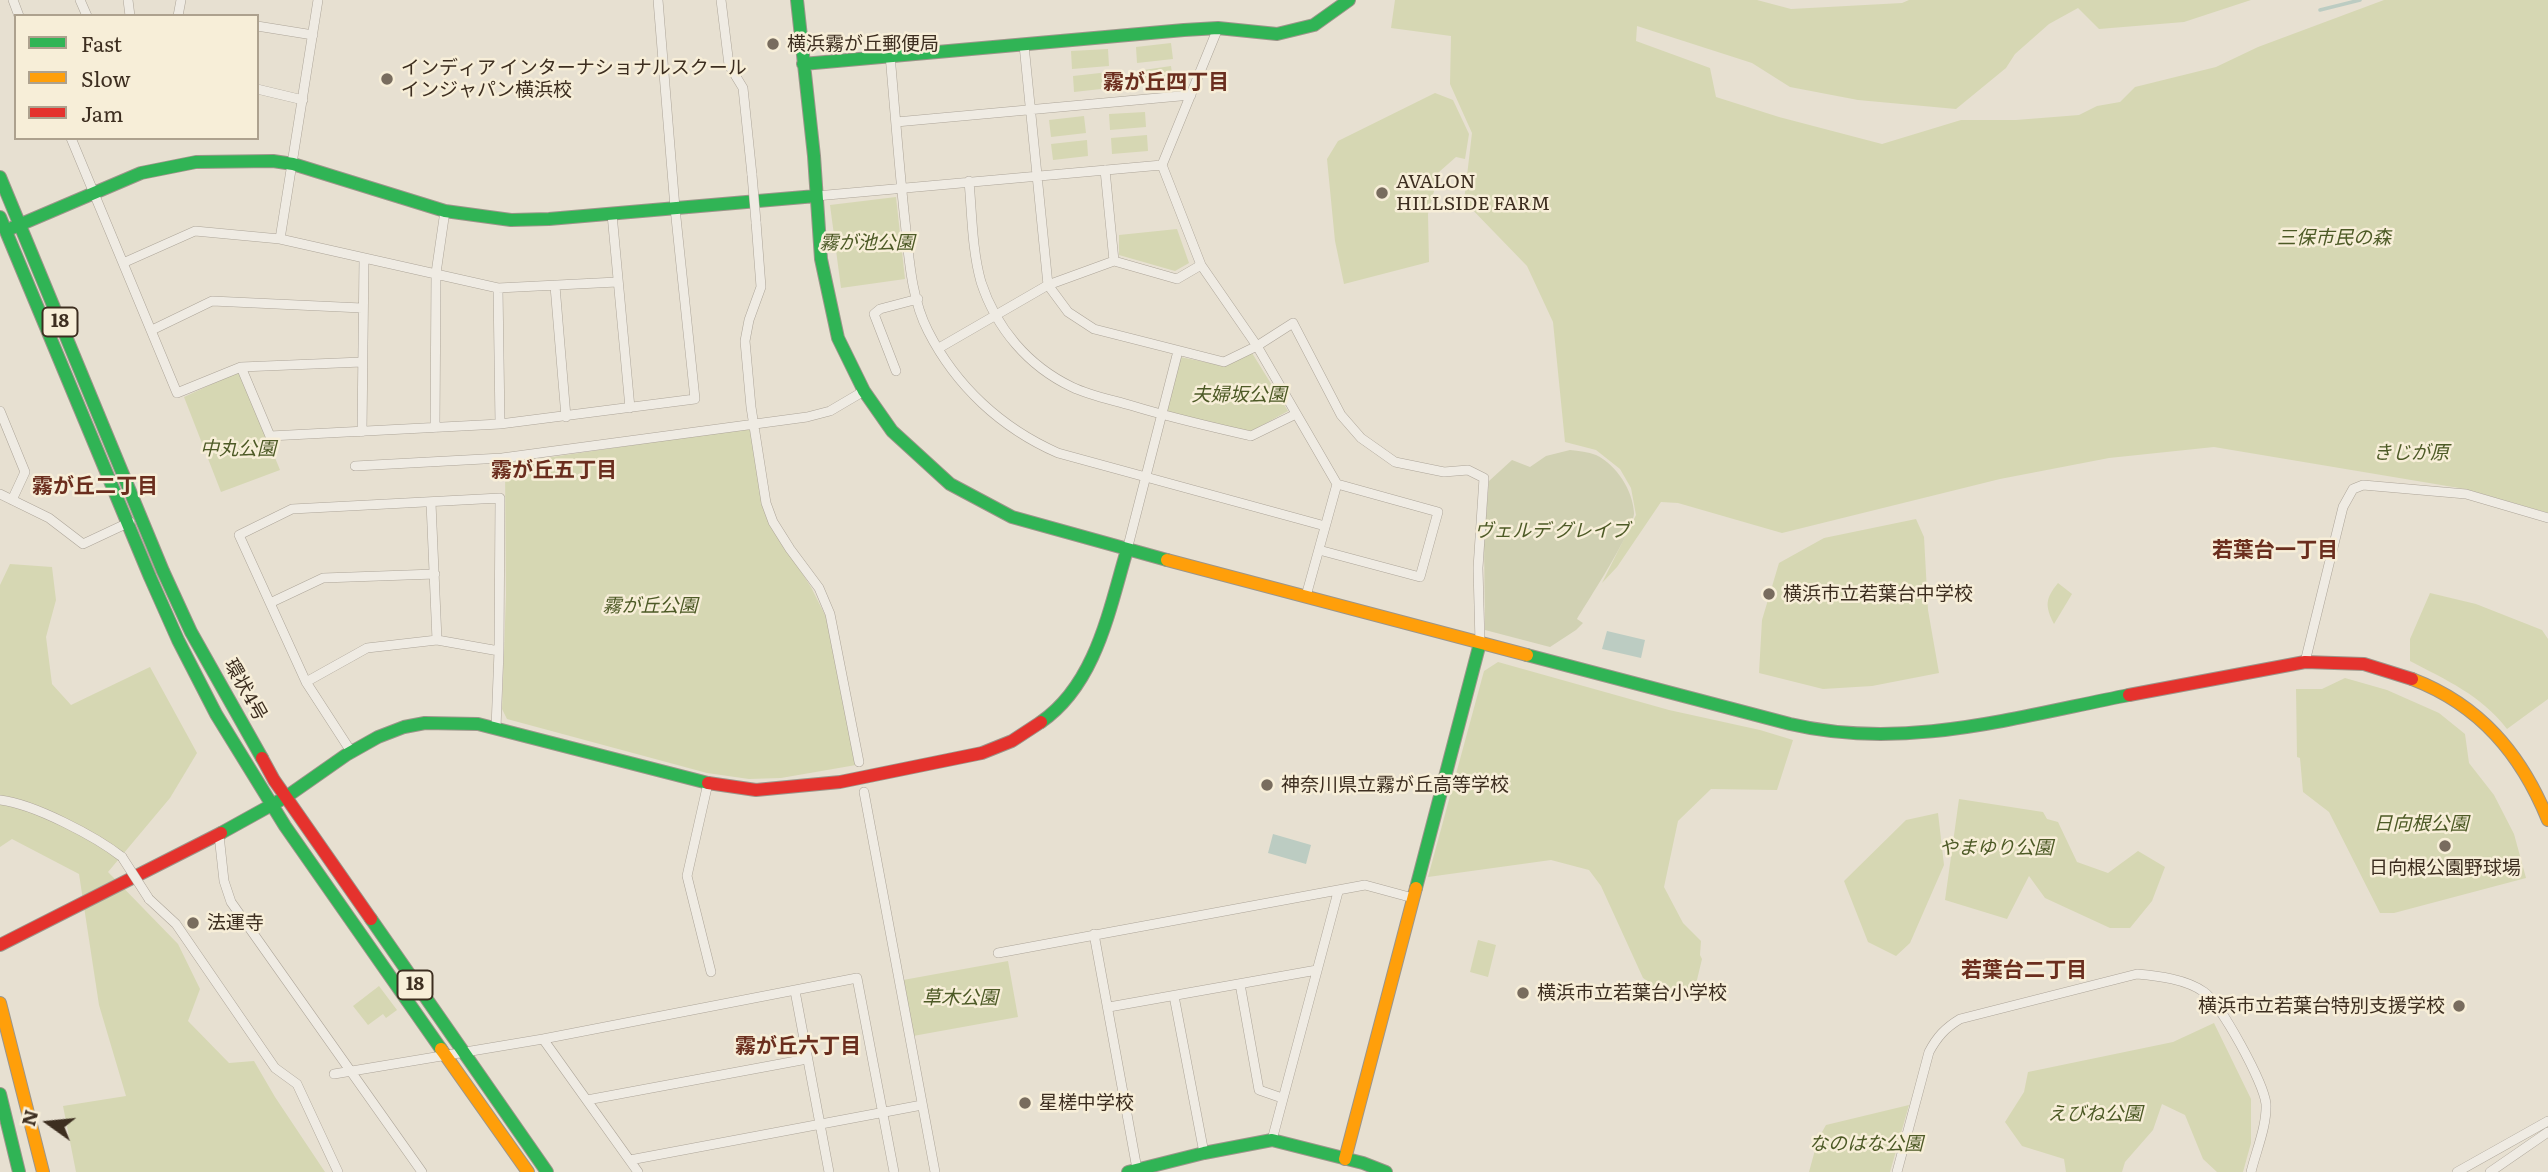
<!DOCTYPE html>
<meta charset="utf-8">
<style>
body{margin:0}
#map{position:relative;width:2548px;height:1172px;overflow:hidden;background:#e7e0d1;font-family:Literata,serif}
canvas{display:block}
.legend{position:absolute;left:14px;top:14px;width:245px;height:126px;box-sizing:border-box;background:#f7eed8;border:2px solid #ada18e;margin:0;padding:9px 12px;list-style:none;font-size:21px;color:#3d2e20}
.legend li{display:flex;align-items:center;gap:14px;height:35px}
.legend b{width:35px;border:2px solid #ada18e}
.north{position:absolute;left:14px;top:1088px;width:70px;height:70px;-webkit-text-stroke:5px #f7eed8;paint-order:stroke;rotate:285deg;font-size:19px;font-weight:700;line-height:28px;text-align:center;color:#3d2e20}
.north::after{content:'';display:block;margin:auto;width:24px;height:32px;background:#3d2e20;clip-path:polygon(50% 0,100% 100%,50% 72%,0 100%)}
</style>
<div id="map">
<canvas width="2548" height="1172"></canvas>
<ul class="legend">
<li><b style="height:9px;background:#30b455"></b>Fast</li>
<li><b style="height:9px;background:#ff9f0a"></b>Slow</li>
<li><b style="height:9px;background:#e5322d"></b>Jam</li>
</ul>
<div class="north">N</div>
</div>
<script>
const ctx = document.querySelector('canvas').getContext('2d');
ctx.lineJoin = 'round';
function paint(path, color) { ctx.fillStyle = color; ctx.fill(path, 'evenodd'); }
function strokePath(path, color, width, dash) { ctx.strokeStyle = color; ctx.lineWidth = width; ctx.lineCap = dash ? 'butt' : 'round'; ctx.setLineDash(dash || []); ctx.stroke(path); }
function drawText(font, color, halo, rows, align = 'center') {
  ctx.font = font + ' Literata,"Noto Sans JP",serif'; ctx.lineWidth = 5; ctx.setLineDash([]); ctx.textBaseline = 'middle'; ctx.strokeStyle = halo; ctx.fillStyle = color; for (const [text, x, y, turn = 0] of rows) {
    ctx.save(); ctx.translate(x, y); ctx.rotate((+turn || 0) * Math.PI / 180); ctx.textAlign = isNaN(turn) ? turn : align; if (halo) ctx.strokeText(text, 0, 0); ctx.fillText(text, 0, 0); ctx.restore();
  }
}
paint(new Path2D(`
 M 1395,0 L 1757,0 L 1791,9 L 1902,3 L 1909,0 L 2251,0 L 2184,22 L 2099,29 L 2078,8 L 2049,24 L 2015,54 L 2006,68 L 1956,109 L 1858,100 L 1790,87 L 1752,63 L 1637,26 L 1636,41 L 1710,68 L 1716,97 L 1779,117 L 1882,144 L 1961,120 L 2016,120 L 2079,115 L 2097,106 L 2120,102 L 2135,87 L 2216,67 L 2258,47 L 2384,0 L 2548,0 L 2548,513 L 2465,489 L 2214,447 L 2109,458 L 2000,479 L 1782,533 L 1678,503 L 1661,502 L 1617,567 L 1602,583 L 1636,515 L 1631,488 L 1620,469 L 1596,450 L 1565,442 L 1553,322 L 1527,266 L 1464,201 L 1472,133 L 1450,84 L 1451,36 L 1391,28 Z
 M 1171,43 L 1173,59 L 1137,63 L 1136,47 Z
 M 1108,49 L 1109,66 L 1072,69 L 1071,51 Z
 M 1171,66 L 1173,81 L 1139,86 L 1137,71 Z
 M 1109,72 L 1110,88 L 1074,92 L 1073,76 Z
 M 1435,93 L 1453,100 L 1469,134 L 1465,159 L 1456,157 L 1439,172 L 1428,214 L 1429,262 L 1344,284 L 1335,241 L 1327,159 L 1338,141 Z
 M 1145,112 L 1146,127 L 1110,130 L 1109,114 Z
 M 1084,116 L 1086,133 L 1051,137 L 1049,120 Z
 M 1147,135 L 1148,151 L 1112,154 L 1111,138 Z
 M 1087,140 L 1088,156 L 1053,160 L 1051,144 Z
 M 896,197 L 905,279 L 841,288 L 830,205 Z
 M 1177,229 L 1189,263 L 1175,271 L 1119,255 L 1119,235 Z
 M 1252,353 L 1288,411 L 1250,432 L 1166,412 L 1180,357 L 1225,366 Z
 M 240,371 L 280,470 L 221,492 L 184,397 Z
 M 754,427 L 760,476 L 787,550 L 811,587 L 831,627 L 856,765 L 781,778 L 749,779 L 707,773 L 507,719 L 502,709 L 506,595 L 505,464 Z
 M 1916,519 L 1924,537 L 1928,610 L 1939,673 L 1872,686 L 1823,689 L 1759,673 L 1762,620 L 1779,563 L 1824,538 Z
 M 10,564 L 52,567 L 56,600 L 46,637 L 52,684 L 71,705 L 150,667 L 197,753 L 170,798 L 108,872 L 178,944 L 200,989 L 188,1021 L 229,1063 L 254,1061 L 275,1097 L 325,1172 L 76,1172 L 63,1106 L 126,1096 L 99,1005 L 79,874 L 12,839 L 0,847 L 0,585 Z
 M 2058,583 L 2072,594 L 2054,624 C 2045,606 2045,599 2058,583 Z
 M 2430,593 L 2476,604 L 2542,630 L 2548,639 L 2548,699 L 2507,729 C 2481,695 2446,680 2410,661 L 2410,639 Z
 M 1498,662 L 1669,710 L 1760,730 L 1793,740 L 1777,790 L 1711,789 L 1678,821 L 1664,887 L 1683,923 L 1701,941 L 1700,955 L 1702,959 L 1696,984 L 1676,997 L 1666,991 L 1655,992 L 1652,984 L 1643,978 L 1601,886 L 1589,870 L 1551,860 L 1428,877 L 1484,671 Z
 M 2345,678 L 2387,690 L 2439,713 L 2465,734 L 2469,763 L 2494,795 L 2514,834 L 2526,878 L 2394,913 L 2380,913 L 2329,812 L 2303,792 L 2300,758 L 2297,757 L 2296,689 L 2322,689 Z
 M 1959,799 L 2043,812 L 2047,819 L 2058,822 L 2077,862 L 2108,873 L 2138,851 L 2165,867 L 2152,901 L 2130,928 L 2110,928 L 2045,898 L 2029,876 L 2007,919 L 1945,900 Z
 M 1938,813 L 1944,865 L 1910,943 L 1896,956 L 1868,942 L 1844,881 L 1906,820 Z
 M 1478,940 L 1496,945 L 1488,977 L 1470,972 Z
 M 1008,961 L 1018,1017 L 913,1036 L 903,980 Z
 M 379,986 L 397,1010 L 386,1018 L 383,1014 L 368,1025 L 353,1006 Z
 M 2214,1023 L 2251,1099 L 2251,1143 L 2243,1172 L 2217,1172 L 2203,1159 L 2185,1115 L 2162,1104 L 2153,1130 L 2125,1162 L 2122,1172 L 2066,1172 L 2064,1159 L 2022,1146 L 2005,1122 L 2024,1092 L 2028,1072 L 2173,1042 Z
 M 1909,1105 L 1890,1172 L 1809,1172 L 1818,1139 L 1826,1125 Z`), '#d6d7b3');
paint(new Path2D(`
 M 1570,450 C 1579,451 1588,452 1596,455 C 1617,465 1633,491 1634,513 C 1634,530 1588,601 1577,619 L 1583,623 L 1576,630 L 1550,647 L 1485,630 L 1484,539 L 1489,481 L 1512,460 L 1530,467 L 1546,456 Z`), '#d1d1b3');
paint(new Path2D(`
 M 1607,631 L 1645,640 L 1641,658 L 1602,649 Z
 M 1273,834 L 1311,845 L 1306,864 L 1268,853 Z`), '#bcccc2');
strokePath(new Path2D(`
 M 2320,10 L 2360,0`), '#bcccc2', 3.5);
const street = new Path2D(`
 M 13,0 L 19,16
 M 80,0 L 87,16
 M 128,0 L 130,16
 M 721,0 L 729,65 L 743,88 L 752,175
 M 178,16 L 181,0
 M 257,26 L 313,35
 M 1218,28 L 1162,165 L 1201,265 L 1257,346 L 1337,484 L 1438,512 L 1420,577 L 1319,550
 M 1024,45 L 1048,285 L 1068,312 L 1094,329 L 1224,362 L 1257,346 L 1293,323 L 1341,415 L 1361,438 L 1395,462 L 1444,472 L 1468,470 L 1484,478 L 1478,568 L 1480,643
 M 890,55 C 895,111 899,166 905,221 C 909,257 911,298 928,331 C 956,386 1001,428 1058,453 L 1325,526
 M 257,89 L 303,100
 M 896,122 L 1191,95
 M 71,138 L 177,393 L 241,367 L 362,362
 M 1105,170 L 1114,261 L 1177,279 L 1201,265
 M 969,181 C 972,214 972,250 981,282 C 996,328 1028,366 1072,387 C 1091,396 1113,400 1133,406 C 1172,418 1212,427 1251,436 L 1296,414
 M 816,196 L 1162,165
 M 612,214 L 630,408
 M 756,222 L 761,287 L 749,320 L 745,341 L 751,407 L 766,503 L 773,522 L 790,549 L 819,588 L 830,614 L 859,762
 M 280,239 L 318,0
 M 123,263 L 195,231 L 280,239 L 498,288 L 617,282
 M 555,286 L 566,417
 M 498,288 L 500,424
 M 152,330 L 212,301 L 362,308
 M 939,348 L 1048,285 L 1114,261
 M 241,367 L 270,436 L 500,424 L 695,399 L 675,208 L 658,0
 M 896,371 L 874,314 L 880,309 L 918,299
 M 0,411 L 25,472 L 12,500
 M 435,428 L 436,273 L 445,211
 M 362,432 L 364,258
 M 355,466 L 502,458 L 807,417 L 830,411 L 864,391
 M 0,494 L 49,518 L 83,544 L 130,522
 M 431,503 L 437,640
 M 1127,550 L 1178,351
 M 1306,596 L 1337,484
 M 270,603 L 323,578 L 435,574
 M 2305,662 L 2343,507 L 2353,489 L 2363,485 L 2466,494 L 2548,518
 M 306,682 L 367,648 L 437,640 L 499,651
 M 352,753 L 306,682 L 239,535 L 292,509 L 500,498 L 499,651 L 496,728
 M 708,783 L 687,876 L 711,972
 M 864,792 L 935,1172
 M 0,800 C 34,804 95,836 122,857
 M 219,835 L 224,881 L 231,902 L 422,1172
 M 149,899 L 176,924 L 275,1068 L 297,1084 L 338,1172
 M 1094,934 L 1137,1169
 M 998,953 L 1365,885 L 1413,898
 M 1240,984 L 1259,1090 L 1282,1098
 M 795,991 L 829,1172
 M 1174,996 L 1204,1153
 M 1109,1007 L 1317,970
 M 543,1039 L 638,1172
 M 334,1074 L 543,1039 L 857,978 L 894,1172
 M 587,1100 L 807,1059
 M 1272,1140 L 1338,892
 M 630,1160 L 922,1105
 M 1897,1172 L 1929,1052 C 1937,1037 1945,1028 1960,1019 L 2137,974 C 2158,976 2186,979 2204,992 C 2221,1004 2264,1083 2266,1104 C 2267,1126 2256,1151 2251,1172
 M 2457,1172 L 2548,1121
 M 2490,1172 L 2548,1132`);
const fast = new Path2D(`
 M 797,0 L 814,156 L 821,259 L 838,338 L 864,391 L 892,431 L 950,484 L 1012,517 L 1167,560
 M 803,64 L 1184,30 L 1218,28 L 1277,34 L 1314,25 L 1349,0
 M 0,177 L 163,571 L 191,632 L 262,758
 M 0,217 L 150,577 L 178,640 L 216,714 L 285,826 L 441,1049
 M 12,228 L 141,173 L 196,162 L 273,161 L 293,164 L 445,211 L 511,220 L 549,219 L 816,196
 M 1527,655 L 1790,724 C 1905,751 2016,717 2129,695
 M 1041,722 C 1096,684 1109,610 1127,550
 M 221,833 L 286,797 L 346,755 L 378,737 L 404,727 L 425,723 L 478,724 L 708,783
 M 1416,888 L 1480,643
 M 371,919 L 547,1172
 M 0,1094 L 19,1172
 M 1128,1172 L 1204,1153 L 1272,1140 L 1363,1163 L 1386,1172`);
const slow = new Path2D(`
 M 1167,560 L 1527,655
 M 2412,679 C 2480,705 2521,754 2548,820
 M 0,1003 L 43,1172
 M 441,1049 L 528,1172
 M 1345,1159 L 1416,888`);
const jam = new Path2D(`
 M 2129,695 L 2305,662 L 2364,664 L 2412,679
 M 262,758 L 274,780 L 371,919
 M 708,783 L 756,790 L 840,782 L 982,753 L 1012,741 L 1041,722
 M 0,945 L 221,833`);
strokePath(street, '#ada599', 10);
strokePath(fast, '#9c958a', 14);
strokePath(slow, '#9c958a', 14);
strokePath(jam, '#9c958a', 14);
strokePath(street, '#efebe3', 9);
strokePath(fast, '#30b455', 12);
strokePath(slow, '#ff9f0a', 12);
strokePath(jam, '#e5322d', 12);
const streetBridge = new Path2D(`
 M 752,175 L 756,222
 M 122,857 L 149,899`);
strokePath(streetBridge, '#ada599', 10, []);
strokePath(streetBridge, '#efebe3', 9);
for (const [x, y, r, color] of [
 [773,44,7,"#786c5e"],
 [387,79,7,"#786c5e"],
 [1382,193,7,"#786c5e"],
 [1769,594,7,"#786c5e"],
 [1267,785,7,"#786c5e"],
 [2445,846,7,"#786c5e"],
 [193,923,7,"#786c5e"],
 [1523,993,7,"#786c5e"],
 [2459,1006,7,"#786c5e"],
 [1025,1103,7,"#786c5e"]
]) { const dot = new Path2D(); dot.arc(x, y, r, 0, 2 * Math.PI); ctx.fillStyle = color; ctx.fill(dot); strokePath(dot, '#f7eed8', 2.5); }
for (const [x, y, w] of [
 [60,322,35],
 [415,985,35]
]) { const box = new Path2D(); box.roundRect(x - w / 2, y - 14.5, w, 29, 5); ctx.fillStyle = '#f7eed8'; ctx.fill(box); strokePath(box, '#3d2e20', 2); }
drawText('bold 18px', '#3d2e20', null, [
 ["18",60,322],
 ["18",415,985]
]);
drawText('19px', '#3d2e20', '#f7eed8', [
 ["横浜霧が丘郵便局",787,44],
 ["インディア インターナショナルスクール",401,68],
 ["インジャパン横浜校",401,90],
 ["AVALON",1396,182],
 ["HILLSIDE FARM",1396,204],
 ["横浜市立若葉台中学校",1783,594],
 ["神奈川県立霧が丘高等学校",1281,785],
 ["日向根公園野球場",2445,868,"center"],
 ["法運寺",207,923],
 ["横浜市立若葉台小学校",1537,993],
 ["横浜市立若葉台特別支援学校",2445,1006,"right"],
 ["星槎中学校",1039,1103]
], 'left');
drawText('italic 19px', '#4d5a26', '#f7eed8', [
 ["三保市民の森",2334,238],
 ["霧が池公園",867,243],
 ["夫婦坂公園",1239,395],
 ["中丸公園",238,449],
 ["きじが原",2411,453],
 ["ヴェルデ グレイブ",1552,531],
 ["霧が丘公園",650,606],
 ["日向根公園",2421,824],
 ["やまゆり公園",1996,848],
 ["草木公園",960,998],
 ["えびね公園",2095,1114],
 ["なのはな公園",1866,1144]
]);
drawText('19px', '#3d2e20', '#f7eed8', [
 ["環状4号",245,690,61]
]);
drawText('bold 21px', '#6b2e1e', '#f7eed8', [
 ["霧が丘四丁目",1166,83],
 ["霧が丘五丁目",554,471],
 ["霧が丘二丁目",95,487],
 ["若葉台一丁目",2275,551],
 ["若葉台二丁目",2024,971],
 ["霧が丘六丁目",798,1047]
]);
</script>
